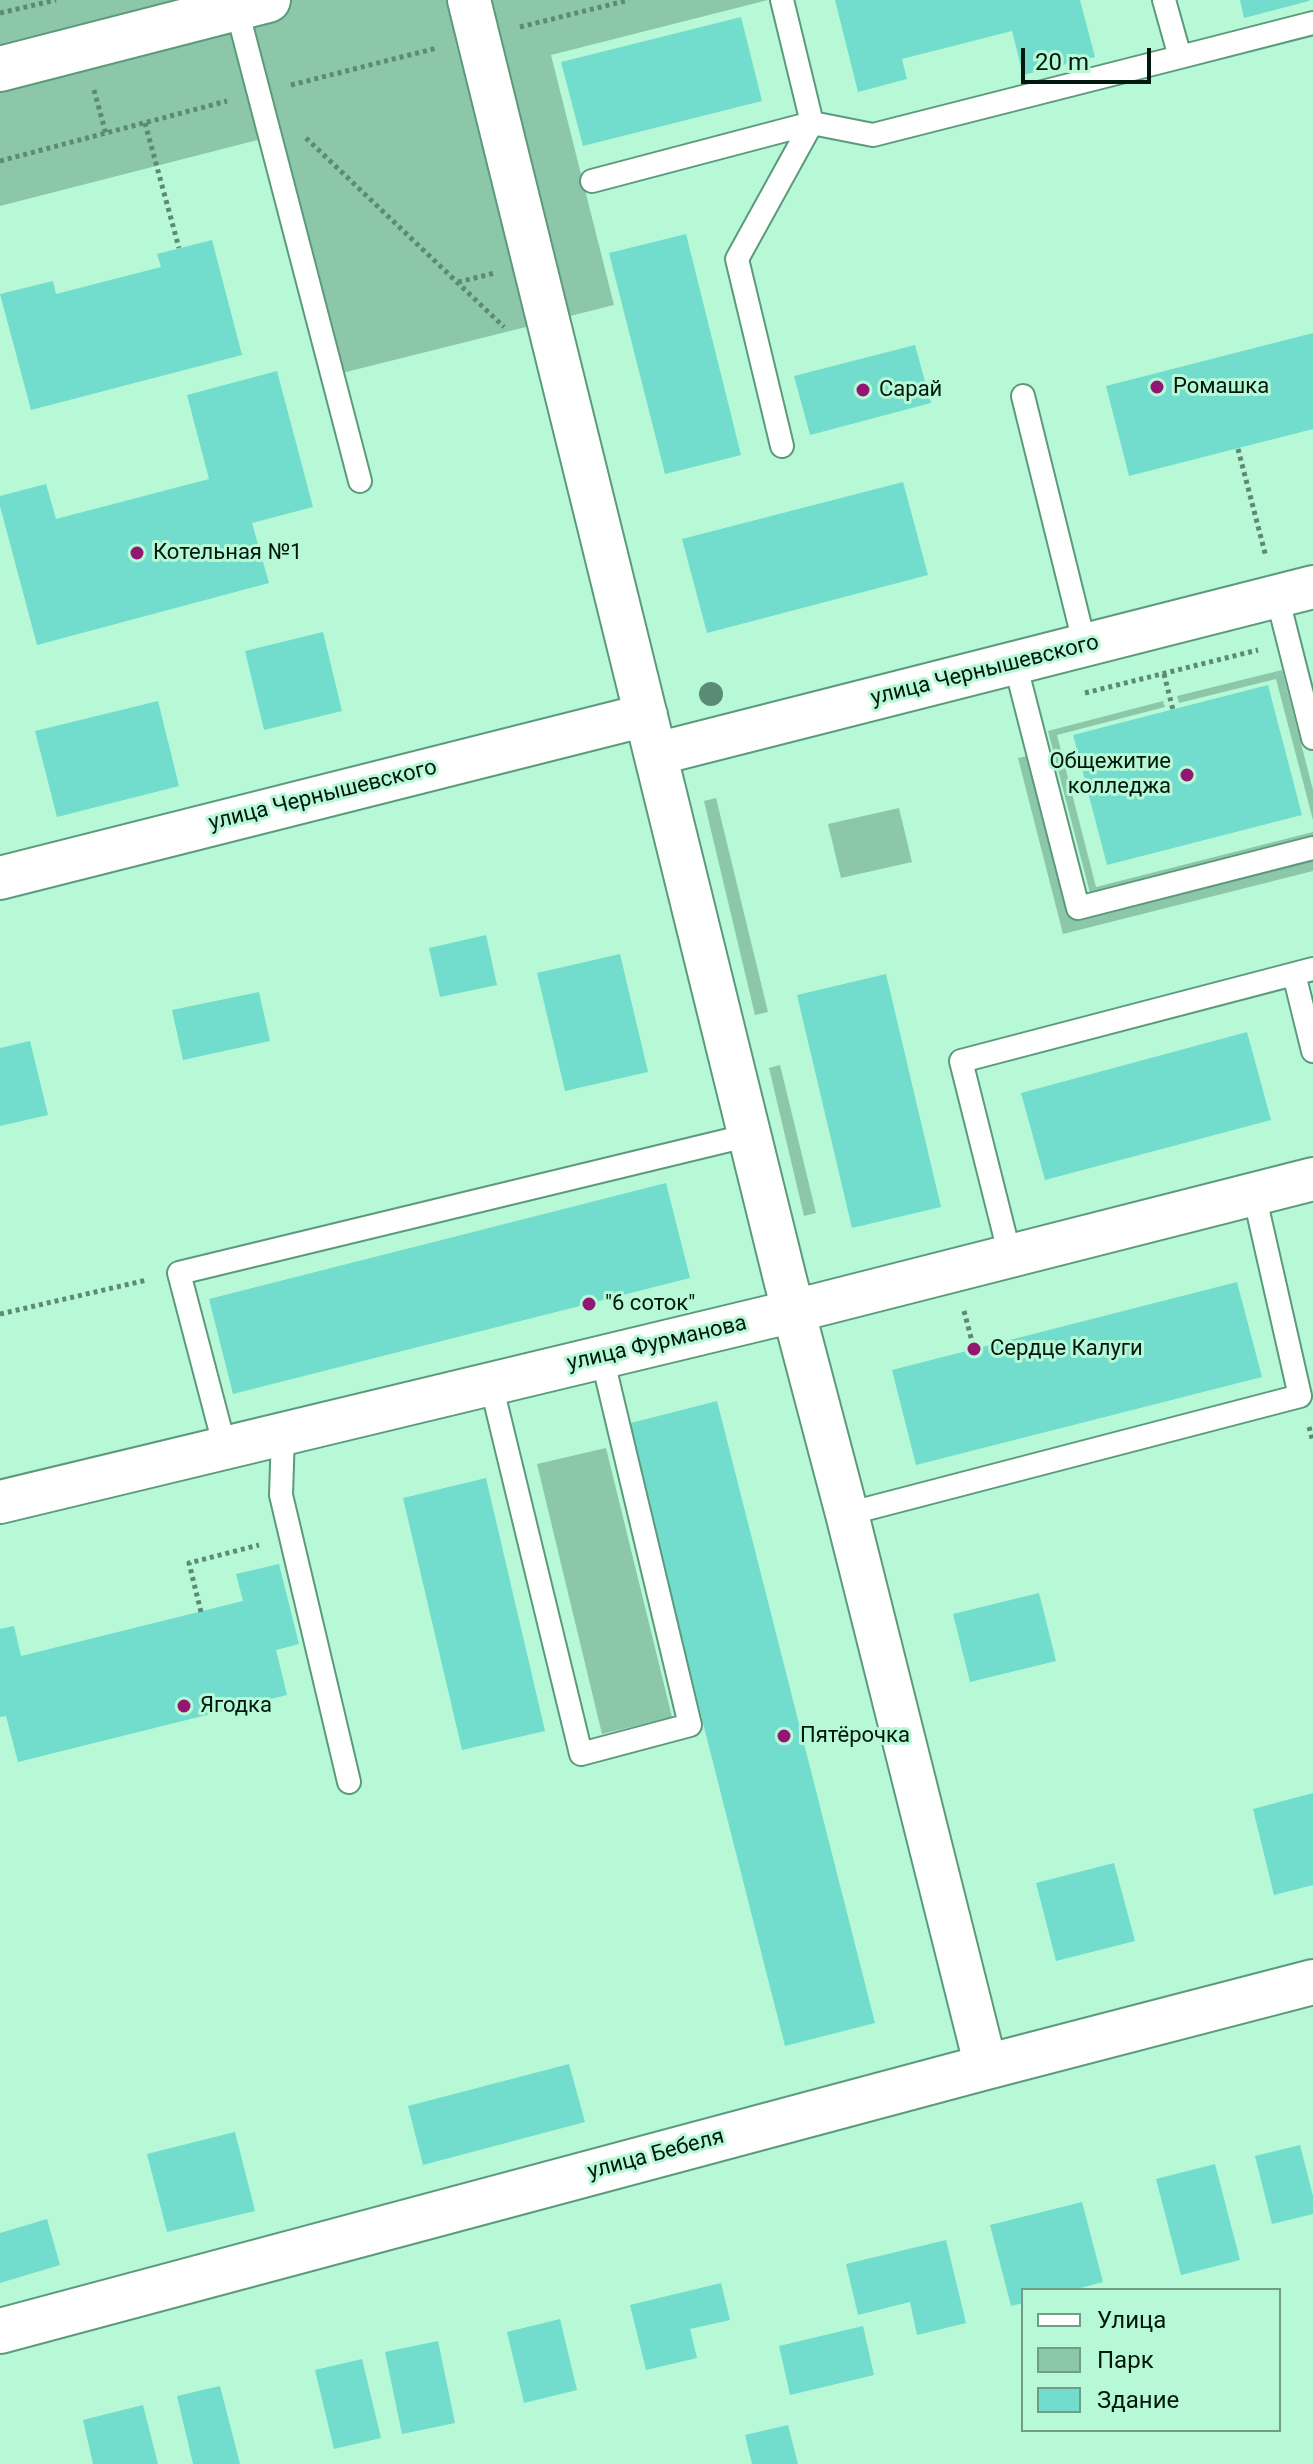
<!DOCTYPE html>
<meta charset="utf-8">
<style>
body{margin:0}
#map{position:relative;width:1313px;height:2464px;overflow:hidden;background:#b7f8d7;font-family:Roboto,sans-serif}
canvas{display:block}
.legend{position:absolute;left:1021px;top:2288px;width:260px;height:144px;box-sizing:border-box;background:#b7f8d7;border:2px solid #6e9e86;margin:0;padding:10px 14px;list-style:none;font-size:24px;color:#00180d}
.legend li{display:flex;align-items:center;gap:16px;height:40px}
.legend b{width:40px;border:2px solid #6e9e86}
.scale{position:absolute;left:1021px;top:48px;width:130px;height:36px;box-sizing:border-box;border:4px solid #00180d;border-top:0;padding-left:10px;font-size:24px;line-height:28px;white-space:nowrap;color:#00180d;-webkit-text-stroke:6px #b7f8d7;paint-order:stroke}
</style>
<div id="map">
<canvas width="1313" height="2464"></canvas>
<ul class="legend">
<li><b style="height:10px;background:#fff"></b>Улица</li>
<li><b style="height:22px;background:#8cc7a9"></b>Парк</li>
<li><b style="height:22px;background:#72ddcc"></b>Здание</li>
</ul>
<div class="scale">20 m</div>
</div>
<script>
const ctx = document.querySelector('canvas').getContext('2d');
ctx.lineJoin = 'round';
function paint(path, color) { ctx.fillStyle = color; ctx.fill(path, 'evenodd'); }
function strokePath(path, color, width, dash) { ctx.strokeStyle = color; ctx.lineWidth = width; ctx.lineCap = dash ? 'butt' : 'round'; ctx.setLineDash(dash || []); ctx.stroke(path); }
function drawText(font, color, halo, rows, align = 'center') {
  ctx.font = font + ' Roboto,sans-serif'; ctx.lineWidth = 6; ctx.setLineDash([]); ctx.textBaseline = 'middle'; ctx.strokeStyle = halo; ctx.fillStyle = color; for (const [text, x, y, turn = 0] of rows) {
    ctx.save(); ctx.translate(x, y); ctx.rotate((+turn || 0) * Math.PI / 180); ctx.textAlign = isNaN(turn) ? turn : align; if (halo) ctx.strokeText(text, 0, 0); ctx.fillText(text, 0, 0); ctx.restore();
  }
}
paint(new Path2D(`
 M 0,0 L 768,0 L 551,55 L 614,305 L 338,374 L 277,135 L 0,206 Z
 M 1282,670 L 1313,790 L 1313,820 L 1276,679 L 1179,703 L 1177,696 Z
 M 1163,701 L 1165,707 L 1057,735 L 1096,887 L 1313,832 L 1313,840 L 1091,897 L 1048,731 Z
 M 1032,755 L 1073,916 L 1313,856 L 1313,871 L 1063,934 L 1018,758 Z
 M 716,798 L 768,1012 L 755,1015 L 704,801 Z
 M 899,808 L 912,862 L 841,878 L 828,824 Z
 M 780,1065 L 816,1213 L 804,1216 L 769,1068 Z
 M 606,1448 L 672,1717 L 602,1734 L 537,1464 Z`), '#8cc7a9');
paint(new Path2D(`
 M 835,0 L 1080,0 L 1095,57 L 1023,75 L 1012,31 L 902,59 L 907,79 L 858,92 Z
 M 1240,0 L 1309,0 L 1309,1 L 1244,18 Z
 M 741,17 L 762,101 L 583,146 L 561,62 Z
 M 686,234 L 741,455 L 665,474 L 609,253 Z
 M 212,240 L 242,355 L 31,410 L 0,294 L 53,281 L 56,294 L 161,267 L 157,254 Z
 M 1313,333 L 1313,429 L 1129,476 L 1106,386 Z
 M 915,345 L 931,403 L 810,435 L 794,376 Z
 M 277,371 L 313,507 L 252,523 L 269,583 L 37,645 L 0,506 L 0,496 L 46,484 L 56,519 L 209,479 L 187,395 Z
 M 903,482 L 928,575 L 707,633 L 682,539 Z
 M 323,632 L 342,711 L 264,730 L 245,651 Z
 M 1268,685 L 1302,815 L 1107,865 L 1073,735 Z
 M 158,701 L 179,786 L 57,817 L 35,731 Z
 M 486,935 L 497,985 L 440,997 L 429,948 Z
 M 620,954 L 648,1072 L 565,1091 L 537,973 Z
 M 886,974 L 941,1207 L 852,1228 L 797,995 Z
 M 259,992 L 270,1041 L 183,1060 L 172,1010 Z
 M 1247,1032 L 1271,1120 L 1045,1180 L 1021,1093 Z
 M 30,1041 L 48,1115 L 0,1126 L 0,1048 Z
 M 666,1183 L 690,1278 L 233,1394 L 209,1299 Z
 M 1237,1282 L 1262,1377 L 916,1465 L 892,1370 Z
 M 717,1401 L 875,2023 L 785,2046 L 627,1424 Z
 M 486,1478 L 545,1731 L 462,1750 L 403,1498 Z
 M 279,1564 L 299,1644 L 276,1650 L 287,1695 L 18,1762 L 6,1716 L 0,1717 L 0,1629 L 14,1626 L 21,1656 L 243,1601 L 236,1574 Z
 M 1039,1593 L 1056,1661 L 970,1682 L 953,1614 Z
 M 1313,1793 L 1313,1885 L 1274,1895 L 1253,1809 Z
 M 1114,1863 L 1135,1941 L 1056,1961 L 1036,1883 Z
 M 569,2064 L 585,2122 L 423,2165 L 408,2106 Z
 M 235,2132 L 255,2211 L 167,2232 L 147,2154 Z
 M 1300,2145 L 1313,2196 L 1313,2214 L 1272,2224 L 1255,2156 Z
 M 1215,2164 L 1240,2260 L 1181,2275 L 1156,2179 Z
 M 1082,2202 L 1103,2282 L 1073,2290 L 1023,2290 L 1023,2303 L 1011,2306 L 990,2225 Z
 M 47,2219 L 60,2265 L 0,2283 L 0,2233 Z
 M 946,2240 L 966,2323 L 917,2335 L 910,2302 L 858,2315 L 846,2264 Z
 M 721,2283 L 730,2320 L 690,2329 L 697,2358 L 646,2370 L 630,2305 Z
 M 560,2319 L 577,2390 L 524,2403 L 507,2332 Z
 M 863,2326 L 874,2375 L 790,2395 L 779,2346 Z
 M 438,2341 L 455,2423 L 402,2434 L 385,2352 Z
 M 362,2359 L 381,2438 L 334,2449 L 315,2370 Z
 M 220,2386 L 240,2464 L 193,2464 L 177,2396 Z
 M 143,2405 L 158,2464 L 93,2464 L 83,2420 Z
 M 788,2425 L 798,2464 L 752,2464 L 745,2435 Z`), '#72ddcc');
const service = new Path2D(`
 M 1164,0 L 1180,57 L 1313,23
 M 235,2 L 360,481
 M 592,181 L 812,123 L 873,135 L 1180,57
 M 1023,396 L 1085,646
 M 782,446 L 737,259 L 812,123 L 782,0
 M 1277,596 L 1313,738
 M 1015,663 L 1078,908 L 1313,848
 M 1294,974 L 1313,1051
 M 1010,1256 L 961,1061 L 1313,969
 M 491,1384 L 581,1754 L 690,1725 L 602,1357
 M 283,1434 L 281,1495 L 349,1782
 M 225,1448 L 179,1273 L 750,1135
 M 847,1514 L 1300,1396 L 1254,1194`);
const minor = new Path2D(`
 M 469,0 L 786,1283 L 847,1514 L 986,2067
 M 656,754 L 1313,587
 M 0,878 L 646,715
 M 0,1502 L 794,1311 L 1313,1179`);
const tertiary = new Path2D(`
 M 0,69 L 268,0
 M 0,2331 L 986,2067 L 1313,1982`);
strokePath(service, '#5b9a7b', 26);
strokePath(minor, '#5b9a7b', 46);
strokePath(tertiary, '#5b9a7b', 48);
strokePath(new Path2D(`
 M 0,13 L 56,0
 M 520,27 L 629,0
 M 291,85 L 437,48
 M 94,90 L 106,134
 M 145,123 L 179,248
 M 306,138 L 504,327
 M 0,161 L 227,101
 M 458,282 L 495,273
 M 1238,449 L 1266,557
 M 1164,674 L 1173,710
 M 1085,693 L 1258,650
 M 964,1311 L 974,1349
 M 0,1314 L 147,1280
 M 1309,1427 L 1313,1442
 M 201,1612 L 189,1563 L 259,1545`), '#5d8a74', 5, [4, 4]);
strokePath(service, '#fff', 22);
strokePath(minor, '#fff', 42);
strokePath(tertiary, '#fff', 44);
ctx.fillStyle = '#5a8c75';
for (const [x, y] of [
 [711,694]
]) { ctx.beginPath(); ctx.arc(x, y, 12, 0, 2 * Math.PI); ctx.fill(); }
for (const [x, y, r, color] of [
 [1157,387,8,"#931772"],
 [863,390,8,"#931772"],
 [137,553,8,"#931772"],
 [1187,775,8,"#931772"],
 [589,1304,8,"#931772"],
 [974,1349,8,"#931772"],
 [184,1706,8,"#931772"],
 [784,1736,8,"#931772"]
]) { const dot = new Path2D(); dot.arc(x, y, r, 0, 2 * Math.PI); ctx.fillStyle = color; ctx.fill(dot); strokePath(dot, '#b7f8d7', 3); }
drawText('22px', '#00180d', '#b7f8d7', [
 ["Ромашка",1173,387],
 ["Сарай",879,390],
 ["Котельная №1",153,553],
 ["Общежитие",1171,762,"right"],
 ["колледжа",1171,787,"right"],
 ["\"6 соток\"",605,1304],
 ["Сердце Калуги",990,1349],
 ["Ягодка",200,1706],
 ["Пятёрочка",800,1736]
], 'left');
drawText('22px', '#00180d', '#b7f8d7', [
 ["улица Чернышевского",985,671,-14],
 ["улица Чернышевского",323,796,-14],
 ["улица Фурманова",657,1344,-13],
 ["улица Бебеля",656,2155,-15]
]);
</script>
